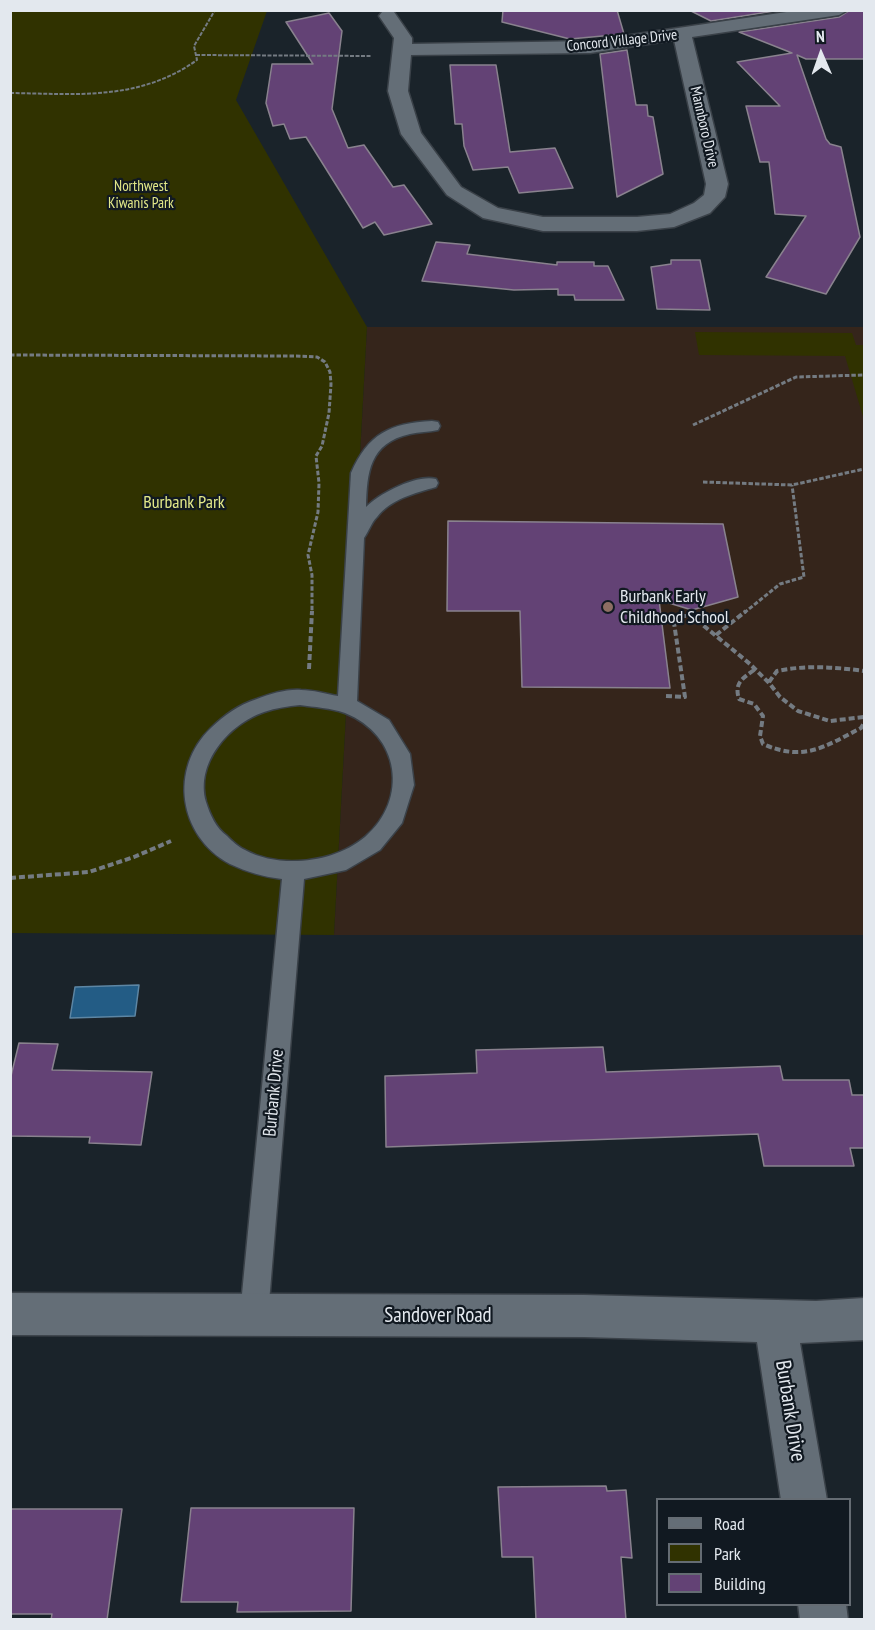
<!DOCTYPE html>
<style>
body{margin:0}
#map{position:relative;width:875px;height:1630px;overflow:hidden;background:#1a232a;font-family:"PT Sans Narrow",sans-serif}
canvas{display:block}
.frame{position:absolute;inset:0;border:12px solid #e3e8ee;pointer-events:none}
.legend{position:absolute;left:656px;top:1498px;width:195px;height:108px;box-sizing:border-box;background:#111921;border:2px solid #656c73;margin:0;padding:8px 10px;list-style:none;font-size:18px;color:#e3e8ee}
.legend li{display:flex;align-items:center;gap:12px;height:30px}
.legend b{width:30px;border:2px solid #656c73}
.north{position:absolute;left:791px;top:24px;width:60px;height:60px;-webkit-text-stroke:4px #111921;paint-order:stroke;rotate:358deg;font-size:16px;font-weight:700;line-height:24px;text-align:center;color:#e3e8ee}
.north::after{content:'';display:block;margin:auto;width:21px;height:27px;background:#e3e8ee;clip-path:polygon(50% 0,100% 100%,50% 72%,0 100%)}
</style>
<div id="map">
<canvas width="875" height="1630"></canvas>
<div class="frame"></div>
<ul class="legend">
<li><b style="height:8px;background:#646e77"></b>Road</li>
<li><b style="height:16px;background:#303200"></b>Park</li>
<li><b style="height:16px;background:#634275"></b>Building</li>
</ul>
<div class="north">N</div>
</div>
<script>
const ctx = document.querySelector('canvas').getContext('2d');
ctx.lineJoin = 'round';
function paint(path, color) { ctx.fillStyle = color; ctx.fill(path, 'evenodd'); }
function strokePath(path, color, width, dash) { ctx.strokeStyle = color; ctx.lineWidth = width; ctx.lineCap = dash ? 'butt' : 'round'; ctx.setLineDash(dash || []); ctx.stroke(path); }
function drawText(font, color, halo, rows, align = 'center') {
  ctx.font = font + ' "PT Sans Narrow",sans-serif'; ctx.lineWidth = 4.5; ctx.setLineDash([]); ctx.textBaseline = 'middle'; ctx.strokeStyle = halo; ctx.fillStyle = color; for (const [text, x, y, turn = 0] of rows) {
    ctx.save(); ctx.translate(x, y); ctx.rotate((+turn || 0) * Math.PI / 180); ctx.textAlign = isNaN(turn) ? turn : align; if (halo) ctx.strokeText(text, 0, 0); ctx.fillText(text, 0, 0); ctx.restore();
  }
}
paint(new Path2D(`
 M 367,327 L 864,327 L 864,935 L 334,935 Z`), '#35251b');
paint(new Path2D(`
 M 11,11 L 267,11 L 236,100 L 367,327 L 334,935 L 11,933 Z
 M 695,332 L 852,333 L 856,345 L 864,345 L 864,420 L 845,356 L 699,355 Z`), '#303200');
const water = new Path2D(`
 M 139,985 L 135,1016 L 70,1018 L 75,987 Z`);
paint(water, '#235c85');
strokePath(water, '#5d86a4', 1.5);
const building = new Path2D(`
 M 503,10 L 617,10 L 624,34 L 570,39 L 502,22 Z
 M 689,10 L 781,10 L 711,21 Z
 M 850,10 L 864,10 L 864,59 L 806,59 L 797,55 L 826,139 L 830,144 L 841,147 L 860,237 L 826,294 L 766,277 L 806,216 L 775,214 L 769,162 L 760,162 L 746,106 L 780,106 L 737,62 L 792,53 L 739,32 L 839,17 Z
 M 329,13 L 342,31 L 332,109 L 348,148 L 364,145 L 393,187 L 404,185 L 432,224 L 384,235 L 375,222 L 363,228 L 306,137 L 290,139 L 284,124 L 273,126 L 266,103 L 272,64 L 313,64 L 286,22 Z
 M 627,50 L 636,105 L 647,105 L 648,116 L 653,117 L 663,174 L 617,197 L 600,54 Z
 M 450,65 L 496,65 L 510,152 L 555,148 L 573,188 L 519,193 L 508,167 L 473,170 L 464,146 L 462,124 L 455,124 Z
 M 436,242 L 470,245 L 467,254 L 557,265 L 557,262 L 594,262 L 594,266 L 608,266 L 624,300 L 575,300 L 574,295 L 558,295 L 558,289 L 514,290 L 422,281 Z
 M 671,260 L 700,260 L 710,310 L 657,309 L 651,267 L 671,264 Z
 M 448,521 L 723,524 L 738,597 L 692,610 L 659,600 L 670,688 L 522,687 L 520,611 L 447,611 Z
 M 19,1043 L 58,1044 L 52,1070 L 152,1072 L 141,1145 L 89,1143 L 90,1137 L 10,1136 L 10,1080 Z
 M 603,1047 L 606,1072 L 780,1066 L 783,1080 L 849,1080 L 852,1095 L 864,1095 L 864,1148 L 850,1148 L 854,1166 L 764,1166 L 758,1134 L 386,1147 L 385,1076 L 477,1073 L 476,1050 Z
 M 606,1486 L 607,1491 L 626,1490 L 632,1558 L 621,1557 L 626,1620 L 536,1620 L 533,1557 L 502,1557 L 498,1487 Z
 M 191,1508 L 354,1508 L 351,1611 L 237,1612 L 238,1602 L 181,1602 Z
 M 10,1509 L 122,1509 L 107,1620 L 51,1620 L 52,1614 L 10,1614 Z`);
paint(building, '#634275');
strokePath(building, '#89828e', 1.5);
const lane = new Path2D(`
 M 432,421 L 438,422 L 440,426 L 438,430 C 429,432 419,432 410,434 C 369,443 367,473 366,507 C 380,493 417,474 436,479 L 438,483 L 436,487 C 415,493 391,499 377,517 C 371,523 369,531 364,538 L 357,701 L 389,720 L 410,754 L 414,785 L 402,823 L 380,850 L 346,870 L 304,879 L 268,1315 L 264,1325 L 254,1329 L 244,1325 L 240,1315 L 282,879 C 264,877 247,872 230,864 C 178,836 169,768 211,728 C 225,715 238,705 257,699 C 270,694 287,689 301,690 C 313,690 326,694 338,696 L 351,473 C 368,434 390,423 432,421 ZM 300,705 C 314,707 331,708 345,713 C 400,735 409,799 365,837 C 334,863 280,869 245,850 C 238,847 232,841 227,836 C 216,828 210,815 206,802 C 195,763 229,724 264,712 C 276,708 288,706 300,705 Z`);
const street = new Path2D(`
 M 800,10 L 848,10 L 839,15 L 692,37 L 728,184 L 725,197 L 710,213 L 674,227 L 637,231 L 543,231 L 483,218 L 447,195 L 401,134 L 388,91 L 394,38 L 379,16 L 382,12 L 394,12 L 412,38 L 412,44 L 590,41 ZM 674,40 L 706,184 L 704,195 L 694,203 L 670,214 L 637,217 L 543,217 L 498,208 L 461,187 L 421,133 L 408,91 L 411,55 L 590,53 Z
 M 10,1293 L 584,1295 L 816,1301 L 864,1298 L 864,1340 L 800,1343 L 827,1500 L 781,1500 L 757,1342 L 584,1337 L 10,1335 Z
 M 798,1604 L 846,1604 L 848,1620 L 800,1620 Z`);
strokePath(lane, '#3a4148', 3);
strokePath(street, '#3a4148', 3);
strokePath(new Path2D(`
 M 196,55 L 371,56
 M 10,93 C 78,94 139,101 197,60 L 194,46 L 215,10`), '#747b82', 2, [4, 1.5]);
strokePath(new Path2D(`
 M 10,355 L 296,356 L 317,357 L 325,362 L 330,372 L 331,384 L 329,413 L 322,446 L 316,456 L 319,483 L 318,512 L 308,555 L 312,575 L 312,613
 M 693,425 L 796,377 L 864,375
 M 703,482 L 792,485 L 864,469
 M 744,613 L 780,584 L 804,577 L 792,485`), '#747b82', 3, [4.5, 2]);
strokePath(new Path2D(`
 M 716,635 L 746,611
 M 309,669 L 312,611
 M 754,670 C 742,679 734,683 739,699 L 754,704 L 763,716 L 760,736 L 763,744 C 804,762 824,747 861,728 L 864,723
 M 769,682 L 777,671 C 806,665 835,667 864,671
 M 666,696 L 685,697 L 673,616 L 692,616 L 750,664 L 770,684 L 780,697 L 798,711 L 830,721 L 864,717
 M 10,878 L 89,872 L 134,857 L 171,841`), '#747b82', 4, [6, 3]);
paint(lane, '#646e77');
paint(street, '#646e77');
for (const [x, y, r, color] of [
 [608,607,6,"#8d6e63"]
]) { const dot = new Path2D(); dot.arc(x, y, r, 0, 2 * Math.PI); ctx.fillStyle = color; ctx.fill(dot); strokePath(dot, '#111921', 2); }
drawText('15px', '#e3e8ee', '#111921', [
 ["Concord Village Drive",622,41,-6],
 ["Mannboro Drive",704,127,77]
]);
drawText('15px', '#e2e888', '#111921', [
 ["Northwest",141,187],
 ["Kiwanis Park",141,204]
]);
drawText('18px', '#e2e888', '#111921', [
 ["Burbank Park",184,503]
]);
drawText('18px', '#e3e8ee', '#111921', [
 ["Burbank Early",620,597],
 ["Childhood School",620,618]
], 'left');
drawText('18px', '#e3e8ee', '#111921', [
 ["Burbank Drive",274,1093,-85]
]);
drawText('21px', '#e3e8ee', '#111921', [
 ["Sandover Road",438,1316],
 ["Burbank Drive",790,1411,81]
]);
</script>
